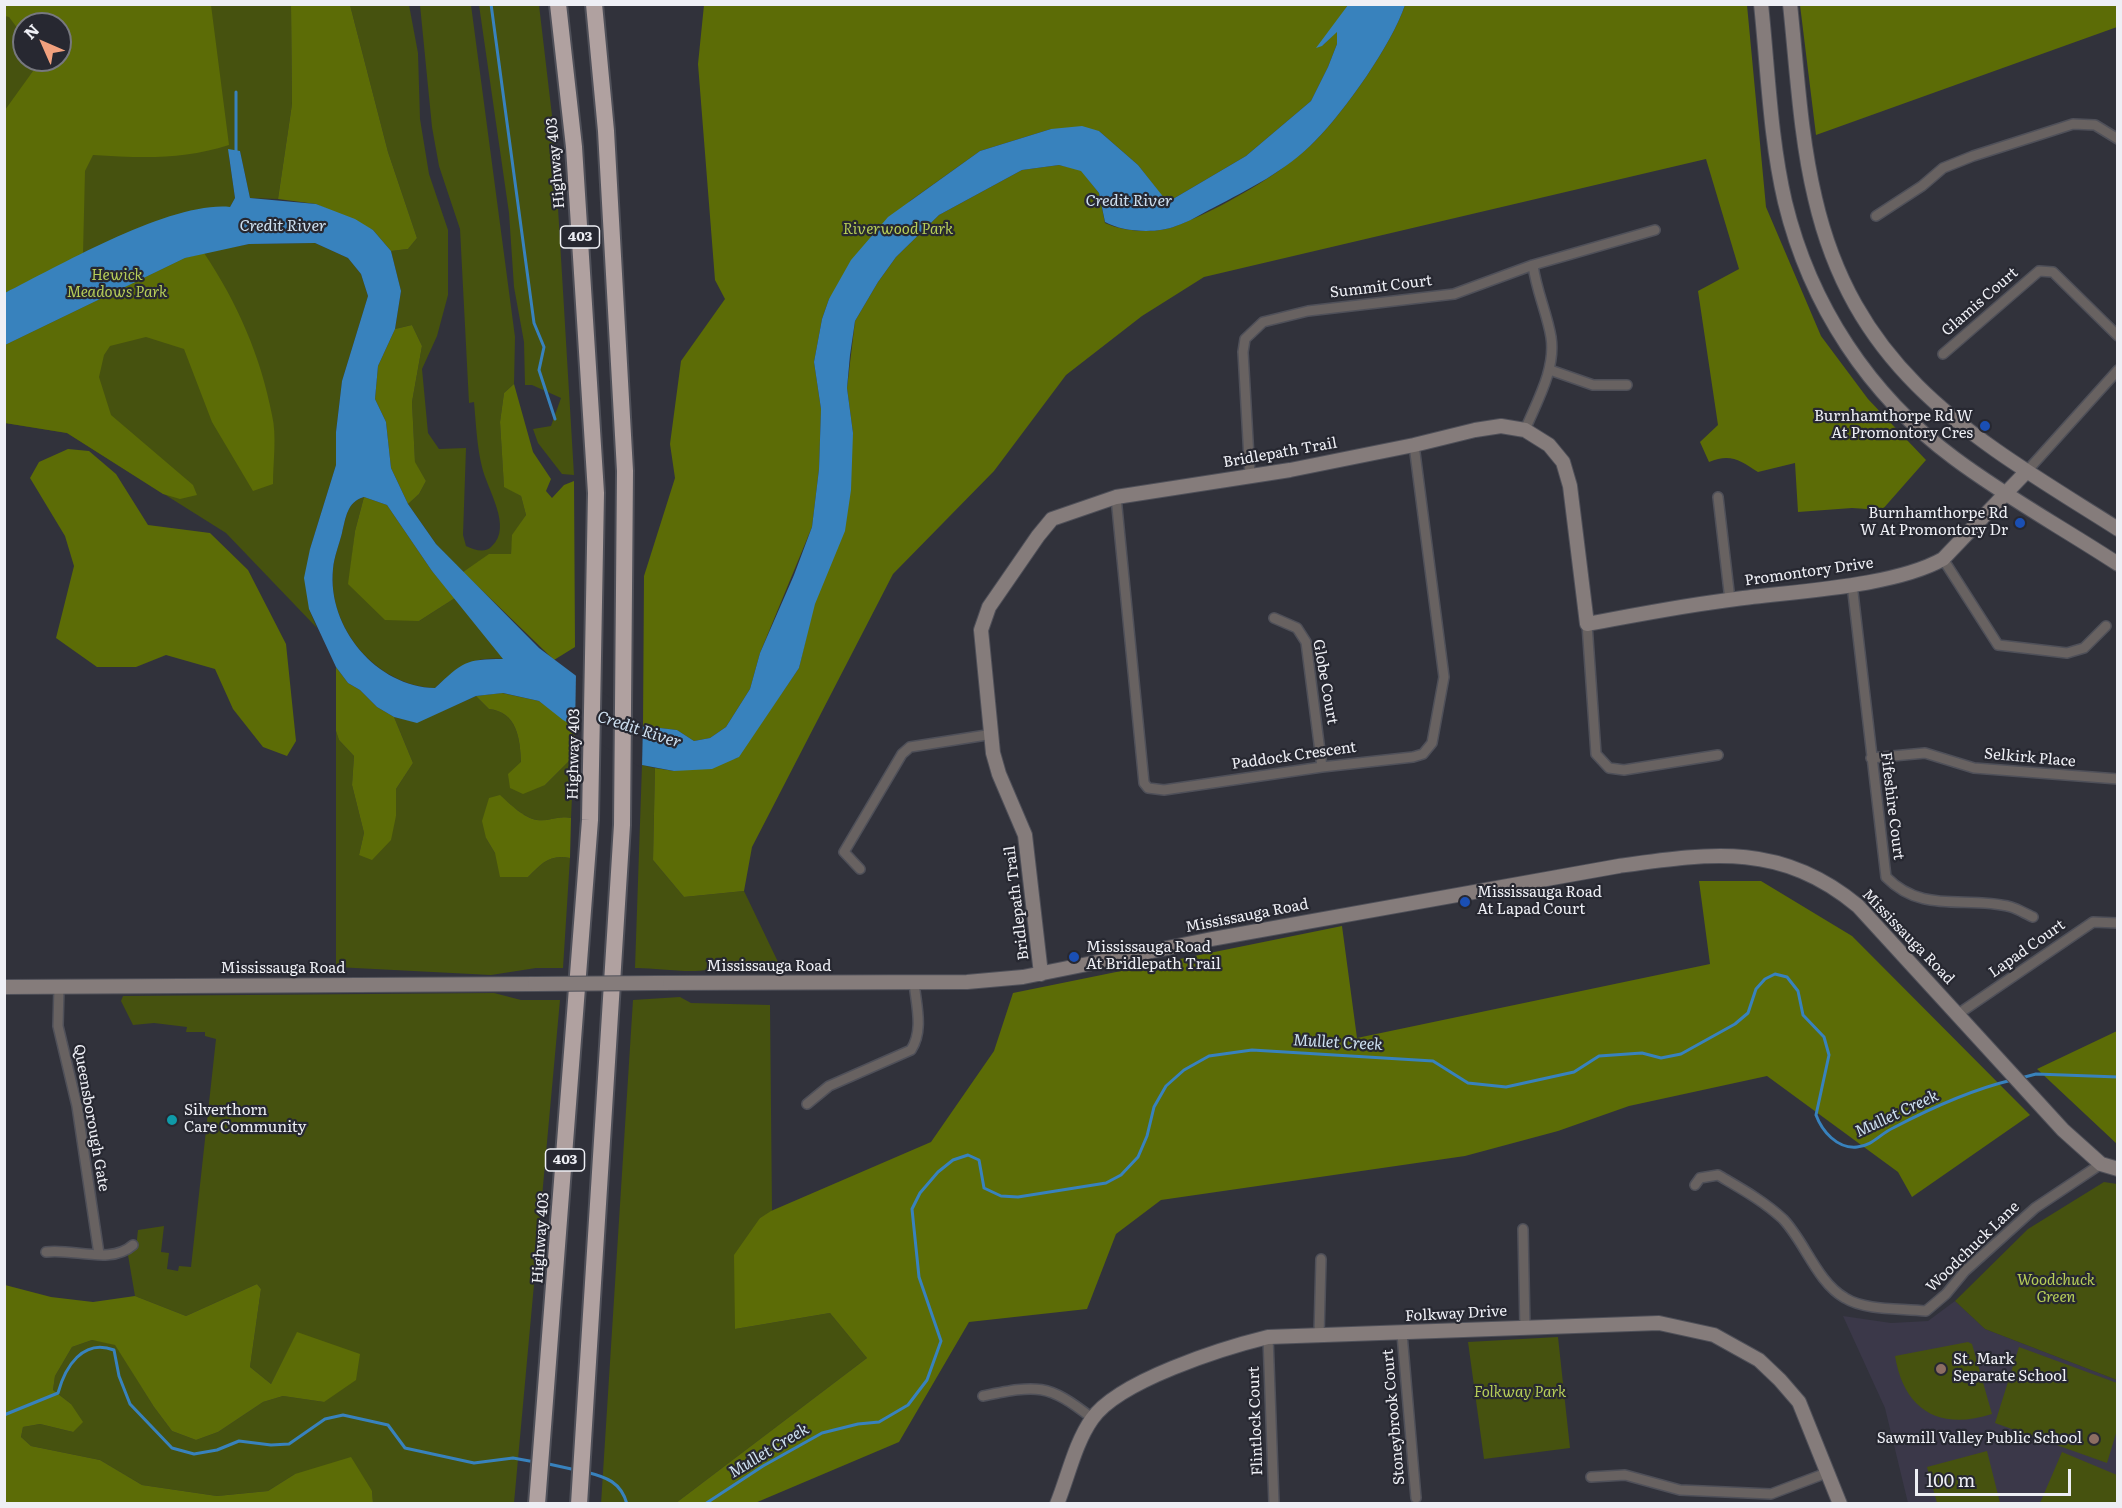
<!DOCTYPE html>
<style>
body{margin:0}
#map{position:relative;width:2122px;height:1508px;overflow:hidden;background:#31323b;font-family:Literata,serif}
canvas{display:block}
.frame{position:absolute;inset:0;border:6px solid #eeeff5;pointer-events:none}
.north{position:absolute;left:12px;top:12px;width:60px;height:60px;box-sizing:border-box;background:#272831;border:2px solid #77787f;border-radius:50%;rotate:315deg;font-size:16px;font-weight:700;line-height:24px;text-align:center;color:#eeeff5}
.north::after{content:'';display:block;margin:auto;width:21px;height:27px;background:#f2a17e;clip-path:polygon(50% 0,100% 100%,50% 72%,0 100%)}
.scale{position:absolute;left:1915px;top:1469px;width:156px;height:27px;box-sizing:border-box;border:3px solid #eeeff5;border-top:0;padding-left:8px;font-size:18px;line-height:21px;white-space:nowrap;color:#eeeff5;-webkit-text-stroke:4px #272831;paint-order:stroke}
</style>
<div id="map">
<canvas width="2122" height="1508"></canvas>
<div class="frame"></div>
<div class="north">N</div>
<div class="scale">100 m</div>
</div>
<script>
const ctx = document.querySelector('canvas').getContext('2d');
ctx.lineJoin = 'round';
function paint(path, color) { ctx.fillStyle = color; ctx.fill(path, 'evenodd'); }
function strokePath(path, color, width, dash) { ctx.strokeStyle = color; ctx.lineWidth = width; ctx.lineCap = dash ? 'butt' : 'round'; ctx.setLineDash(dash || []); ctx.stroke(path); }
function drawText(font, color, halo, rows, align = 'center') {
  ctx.font = font + ' Literata,serif'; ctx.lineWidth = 4.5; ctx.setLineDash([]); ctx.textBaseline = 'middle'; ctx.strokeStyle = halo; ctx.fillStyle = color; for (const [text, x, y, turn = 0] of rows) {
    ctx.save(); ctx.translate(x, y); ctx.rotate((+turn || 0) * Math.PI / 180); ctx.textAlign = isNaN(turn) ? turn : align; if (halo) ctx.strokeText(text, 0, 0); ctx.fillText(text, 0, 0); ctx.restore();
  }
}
paint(new Path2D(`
 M 1955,1301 L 1985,1329 L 2117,1380 L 2117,1503 L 1908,1503 L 1885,1408 L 1843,1316 L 1891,1323 L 1928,1321 Z`), '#3b3849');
paint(new Path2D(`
 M 160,4 L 291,5 L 292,104 L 278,199 L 250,198 L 240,151 L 229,157 L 235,198 L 230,207 L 229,248 L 249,244 L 315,243 L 348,258 L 361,274 L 368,296 L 342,381 L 336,432 L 336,465 L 310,549 L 309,609 L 317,628 L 226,533 L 67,433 L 5,423 L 4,5 ZM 24,24 L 60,24 L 60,60 L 24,60 Z
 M 350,5 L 409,5 L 418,53 L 420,119 L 429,174 L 448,230 L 448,295 L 437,336 L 422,369 L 428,433 L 439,449 L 466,448 L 463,535 L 466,546 C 475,550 485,554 492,546 C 513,527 487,489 482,467 C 477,447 476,424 474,402 L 469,403 L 460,229 L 439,166 L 432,127 L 420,5 L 471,5 L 515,337 L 514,384 L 504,393 L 500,422 L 504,486 L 521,496 L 526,515 L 513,535 L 511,554 L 489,555 L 463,572 L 436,544 L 408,504 L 419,494 L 426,481 L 415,463 L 412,402 L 422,346 L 412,325 L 395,329 L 401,291 L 391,251 L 408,249 L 417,238 L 388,152 Z
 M 479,5 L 539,5 L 553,124 L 574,475 L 562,474 L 538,443 L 533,429 L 551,426 L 561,398 L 532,385 L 525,385 L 524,342 L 514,287 L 509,213 Z
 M 364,497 L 355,531 L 349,584 L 419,621 L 455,598 L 504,659 C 472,656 458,667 435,688 C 377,686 327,628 333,569 C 334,557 339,545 342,533 C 346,517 347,502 364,497 Z
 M 476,696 L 489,709 C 517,712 520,738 521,762 L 545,785 L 574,756 L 571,818 C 559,815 548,822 537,820 C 524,818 510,804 500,796 L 486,838 L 495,853 L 528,877 C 542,863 550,854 570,858 L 563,968 L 536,968 L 491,975 L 336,967 L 336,731 L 339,740 L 354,756 L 352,785 L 364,833 L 359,855 L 396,816 L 396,789 L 413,763 L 394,717 L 417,722 Z
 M 642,765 L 655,768 L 653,860 L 684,897 L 744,891 L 778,962 L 720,965 C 706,977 654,967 635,968 Z
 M 494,993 L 521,1000 L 560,1000 L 514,1503 L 373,1503 L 372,1491 L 295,1474 L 268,1491 L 217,1496 L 142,1485 L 100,1460 L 31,1446 L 21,1437 L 23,1427 L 40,1424 L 73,1432 L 71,1404 L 53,1390 L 55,1376 L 72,1347 L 92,1340 L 115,1344 L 154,1407 L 172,1431 L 196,1440 L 218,1432 L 263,1402 L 283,1396 L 324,1402 L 297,1333 L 271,1384 L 250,1367 L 261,1289 L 257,1284 L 186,1316 L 135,1296 L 128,1255 L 136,1248 L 138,1230 L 164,1226 L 161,1252 L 169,1253 L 167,1269 L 178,1271 L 179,1266 L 191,1267 L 216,1039 L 205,1036 L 205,1032 L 186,1032 L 187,1027 L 154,1023 L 133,1025 L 121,1001 L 123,996 Z
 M 680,997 L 691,1003 L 770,1005 L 772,1211 L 760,1218 L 735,1329 L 830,1313 L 867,1358 L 676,1503 L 601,1504 L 633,1000 Z
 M 2104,1182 L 2117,1184 L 2117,1380 L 1985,1329 L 1955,1301 L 2028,1229 Z
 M 1558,1337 L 1570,1448 L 1484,1459 L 1468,1342 Z
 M 1968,1342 L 1972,1344 L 1992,1414 C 1939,1431 1904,1410 1895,1356 Z
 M 2019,1347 L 2117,1383 L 2117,1430 L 2107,1463 L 1995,1423 Z
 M 1987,1451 L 2000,1503 L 1937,1503 L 1927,1467 Z
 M 2062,1452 L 2117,1475 L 2117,1503 L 2040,1503 Z`), '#46520f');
paint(new Path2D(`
 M 5,4 L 211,5 L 229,145 C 182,160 142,158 93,155 L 85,171 L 83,254 L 5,293 L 5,110 L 41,60 L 60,60 L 60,24 L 24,24 L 24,37 L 9,17 L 5,16 Z
 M 291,5 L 350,5 L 388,152 L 417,238 L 408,249 L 391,251 L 373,230 L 316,204 L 278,199 L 292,104 Z
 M 704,5 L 1348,5 L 1322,46 L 1337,31 L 1337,44 L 1328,67 L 1311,101 L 1246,156 L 1173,199 L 1165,200 L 1138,165 L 1099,131 L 1051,129 L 980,151 L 910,201 L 829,299 L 822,319 L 814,362 L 821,409 L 819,469 L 812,527 L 760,653 L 750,689 L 726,727 L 710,738 L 694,741 L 677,730 L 643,726 L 644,576 L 675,478 L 670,444 L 681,361 L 725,299 L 715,280 L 698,64 Z
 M 1405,5 L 1747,5 L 1766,207 L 1821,336 L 1868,399 L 1926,460 L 1882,510 L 1852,508 L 1798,512 L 1795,463 L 1758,472 C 1740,460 1730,453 1709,462 L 1700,442 L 1718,425 L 1698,291 L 1739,269 L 1706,159 L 1204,277 L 1142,316 L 1066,375 L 994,471 L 893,574 L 752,847 L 744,891 L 684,897 L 653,860 L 655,768 L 674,771 L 737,758 L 799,668 L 853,433 L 847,388 L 855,321 L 878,282 L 896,257 L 939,215 L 1022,170 L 1059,165 L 1081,170 L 1099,193 L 1105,223 C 1124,232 1157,234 1176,226 C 1218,210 1284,173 1315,141 C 1345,111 1392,44 1405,5 Z
 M 1800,5 L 2117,5 L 2117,27 L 1816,135 Z
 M 204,253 C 237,302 261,357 272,415 C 277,436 273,462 273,484 L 253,491 L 212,422 L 184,349 L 146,337 L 110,346 L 104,355 L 99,377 L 111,415 L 193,485 L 197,495 L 180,499 L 163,494 L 67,433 L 5,423 L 5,345 L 185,258 Z
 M 412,325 L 422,346 L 412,402 L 415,462 L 426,481 L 419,494 L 408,504 L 391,468 L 386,422 L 375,399 L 378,366 L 395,329 Z
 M 514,384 L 533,452 L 551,479 L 546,491 L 552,498 L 564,485 L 574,481 L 575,647 L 554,660 L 463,572 L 489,554 L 511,554 L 512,535 L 526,515 L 521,496 L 504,487 L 500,422 L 504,393 Z
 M 68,449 L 89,451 L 116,474 L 148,525 L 210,533 L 248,570 L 286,644 L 296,741 L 287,756 L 263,747 L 233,709 L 215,669 L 166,655 L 136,667 L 97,667 L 56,638 L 74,566 L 65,536 L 30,478 L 39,462 Z
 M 364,497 L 387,505 L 432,571 L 455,598 L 419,621 L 385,620 L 348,584 L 355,531 Z
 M 336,667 L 348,683 L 360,690 L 377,707 L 394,717 L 413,763 L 396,789 L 396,816 L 391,840 L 372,860 L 359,855 L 364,833 L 352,785 L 354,756 L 339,740 L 336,731 Z
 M 502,693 L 539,701 L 575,727 L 574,756 L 545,785 L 523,794 L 510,788 L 508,774 L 521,762 C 520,738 517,712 489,709 L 476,696 Z
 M 500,795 C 510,804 524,818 537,820 C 548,822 559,815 571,818 L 570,858 C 550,854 542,863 528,877 L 500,877 L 495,853 L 486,838 L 482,821 L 489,798 Z
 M 1699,881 L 1761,881 L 1852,936 L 2030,1115 L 1912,1197 L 1898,1172 L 1767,1076 L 1629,1106 L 1558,1131 L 1465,1156 L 1161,1200 L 1116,1234 L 1087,1309 L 969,1322 L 899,1442 L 755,1503 L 676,1503 L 867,1358 L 830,1313 L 735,1329 L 734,1255 L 760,1218 L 771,1211 L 931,1142 L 994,1051 L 1013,993 L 1342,926 L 1357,1038 L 1710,964 Z
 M 2117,1031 L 2117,1144 L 2037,1069 Z
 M 257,1284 L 261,1289 L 250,1367 L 271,1384 L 297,1332 L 360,1354 L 356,1380 L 324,1402 L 283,1396 L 263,1402 L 218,1432 L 196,1440 L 172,1431 L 154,1407 L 115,1345 L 92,1340 L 72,1347 L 55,1376 L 53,1390 L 71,1404 L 83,1422 L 73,1432 L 40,1424 L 23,1427 L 21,1437 L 31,1446 L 100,1460 L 142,1485 L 217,1496 L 268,1491 L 295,1474 L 351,1457 L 372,1491 L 373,1503 L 5,1503 L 5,1285 L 51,1297 L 93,1302 L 135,1296 L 186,1316 Z`), '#5c6c06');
paint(new Path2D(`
 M 1348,5 L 1405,5 C 1392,44 1345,111 1315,141 C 1286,171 1249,189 1213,208 C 1201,214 1189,222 1176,226 C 1156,234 1123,232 1105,222 L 1099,193 L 1081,171 L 1059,165 L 1022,170 L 939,215 L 896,257 L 878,282 L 855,321 L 850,355 L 847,388 L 853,433 L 851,490 L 845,531 L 815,604 L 799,668 L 739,757 L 712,769 L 674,771 L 642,765 L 563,720 L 539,701 L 503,693 L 476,696 L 417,723 L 394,717 L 377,707 L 360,690 L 348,683 L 336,667 L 309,609 L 304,578 L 310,549 L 336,465 L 336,432 L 342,381 L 368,296 L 361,274 L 348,258 L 315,243 L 249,244 L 185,258 L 5,345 L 5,293 C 59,266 171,201 230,207 L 235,198 L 228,149 L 240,151 L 250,198 L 316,204 L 355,219 L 373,230 L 391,251 L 401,291 L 395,329 L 378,366 L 375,399 L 386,422 L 391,468 L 408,504 L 436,544 L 539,648 L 643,726 L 677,730 L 694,741 L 710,738 L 726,727 L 750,689 L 760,653 L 794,575 L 812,527 L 819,469 L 821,409 L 814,362 L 822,319 L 829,299 L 851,260 L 888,217 L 980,151 L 1051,129 L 1082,126 L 1099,131 L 1138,165 L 1165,199 L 1173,199 L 1246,156 L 1311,101 L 1328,67 L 1337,44 L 1337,32 L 1322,46 L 1316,48 ZM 364,497 L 387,505 L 432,571 L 503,659 C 465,659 463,662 435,688 C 377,687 327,628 333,569 C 334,557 339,545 342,533 C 346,517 347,502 364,497 Z`), '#3882bd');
paint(new Path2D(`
 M 576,673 L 643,722 L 642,768 L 575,730 Z`), '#31323b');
strokePath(new Path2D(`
 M 491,4 L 534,323 L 544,347 L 539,370 L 555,419
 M 236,92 L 236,153
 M 2021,1078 L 2036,1074 L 2118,1077
 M 4,1415 L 58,1393 C 65,1367 83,1338 114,1350 L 119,1376 L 130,1404 L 172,1448 L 194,1454 L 217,1450 L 239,1441 L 271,1445 L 289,1444 L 325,1419 L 343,1415 L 388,1425 L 405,1448 L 474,1463 L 513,1458 L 535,1462
 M 544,1463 L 576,1470
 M 586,1472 C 606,1477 621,1482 627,1504
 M 705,1504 L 763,1466 L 822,1433 L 858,1424 L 879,1422 L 908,1405 L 927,1380 L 941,1341 L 919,1277 L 912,1209 L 920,1193 L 938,1172 L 953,1160 L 968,1155 L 979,1160 L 984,1188 L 1001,1196 L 1018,1197 L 1106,1183 L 1121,1175 L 1138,1157 L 1147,1136 L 1154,1107 L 1166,1086 L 1184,1070 L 1209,1056 L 1252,1050 L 1433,1061 L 1468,1083 L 1506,1087 L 1574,1072 L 1599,1056 L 1642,1053 L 1661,1058 L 1681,1054 L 1735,1024 L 1748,1013 L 1756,989 L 1765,979 L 1775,974 L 1787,977 L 1798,991 L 1803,1015 L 1824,1037 L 1829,1055 L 1816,1115 C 1822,1131 1837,1149 1857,1147 C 1872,1146 1880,1134 1893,1128 C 1931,1108 1970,1090 2012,1080`), '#3882bd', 3);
const street = new Path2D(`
 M 1876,216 L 1922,186 L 1943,168 L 1973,156 L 2073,124 L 2095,125 L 2118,139
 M 1943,354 L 2039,271 L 2053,272 L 2118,336
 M 1550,370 L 1593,385 L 1627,385
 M 1525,430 C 1537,401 1556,369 1551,337 C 1547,313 1536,290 1533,265
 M 2027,471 L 2118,370
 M 1250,476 L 1243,352 L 1245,339 L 1263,322 L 1308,311 L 1454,294 L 1533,265 L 1655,230
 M 1116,497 L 1144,783 L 1148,788 L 1164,790 L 1322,767 L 1413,757 L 1423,754 L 1432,743 L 1444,677 L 1414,445
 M 1718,497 L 1730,600
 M 1943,559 L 1998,645 L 2067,653 L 2084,648 L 2106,626
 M 1852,584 L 1886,877 C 1923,915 1966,895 2011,907 C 2018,909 2026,914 2033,917
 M 1274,618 L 1297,628 L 1306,642 L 1322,767
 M 1587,624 L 1596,754 L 1609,768 L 1624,770 L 1718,755
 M 1871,758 L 1925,753 L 1974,768 L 2118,779
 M 860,869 L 844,852 L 902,754 L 910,747 L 993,734
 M 59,987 L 58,1026 L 77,1106 L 99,1254
 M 1958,1014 L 2093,922 L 2118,923
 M 807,1104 L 829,1086 L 911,1050 C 924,1030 916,1005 914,982
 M 1695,1185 L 1700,1178 L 1718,1175 C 1740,1188 1764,1201 1783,1219 C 1805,1242 1817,1282 1845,1298 C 1866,1311 1901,1308 1926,1311 L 1946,1294 L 1965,1271 L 2035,1208 L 2101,1164
 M 1523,1229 L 1525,1328
 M 46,1252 C 73,1248 111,1265 133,1245
 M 1402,1334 L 1416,1498
 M 1319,1335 L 1321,1259
 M 1268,1337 L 1274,1504
 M 983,1396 C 1038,1385 1047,1383 1092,1418
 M 1591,1477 L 1625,1475 L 1680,1490 L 1771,1494 L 1829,1472`);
const secondary = new Path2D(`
 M 1761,4 C 1768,70 1770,138 1785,202 C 1810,305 1869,395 1954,458 C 2006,497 2063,528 2118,564
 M 1790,4 C 1797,69 1800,135 1815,198 C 1856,376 1976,439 2118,529
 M 1041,974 L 1025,835 L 999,774 L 993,753 L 981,630 L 989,607 L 1038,536 L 1052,519 L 1116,497 L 1290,470 L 1414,445 L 1475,430 L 1501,426 L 1525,430 L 1549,445 L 1563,462 L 1570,486 L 1587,624 C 1636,615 1686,605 1736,599 C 1795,591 1893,587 1943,559 L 2027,471
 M 657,983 L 967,982 L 1023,977 L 1212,939 L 1619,866 C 1711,853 1781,842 1858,906 L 2063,1130 L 2101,1164 L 2118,1169
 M 4,987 L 535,984
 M 1057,1504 C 1068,1477 1075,1443 1092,1419 C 1118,1381 1223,1348 1268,1337 L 1659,1323 L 1714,1335 L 1759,1360 L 1780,1380 L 1799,1402 L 1840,1504`);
const highway = new Path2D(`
 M 537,1504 L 590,820 L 596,493 L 574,147 L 558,4
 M 579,1504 L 622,825 L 625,471 L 606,131 L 594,4`);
strokePath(street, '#4f5059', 12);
strokePath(secondary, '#4f5059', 16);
strokePath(highway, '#4f5059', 20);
strokePath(street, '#686261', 9);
strokePath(secondary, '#857c7b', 14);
strokePath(highway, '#b0a1a0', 16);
const secondaryBridge = new Path2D(`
 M 535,984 L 657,983`);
strokePath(secondaryBridge, '#4f5059', 16, []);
strokePath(secondaryBridge, '#857c7b', 14);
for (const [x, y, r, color] of [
 [1985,426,6,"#1a4fb4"],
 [2020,523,6,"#1a4fb4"],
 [1465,902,6,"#1a4fb4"],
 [1074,957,6,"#1a4fb4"],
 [172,1120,6,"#0f9aa8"],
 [1941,1369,6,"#8d6e63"],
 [2094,1439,6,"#8d6e63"]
]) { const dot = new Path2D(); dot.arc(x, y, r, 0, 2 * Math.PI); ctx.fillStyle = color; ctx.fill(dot); strokePath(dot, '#272831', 2); }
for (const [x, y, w] of [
 [580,237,39],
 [565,1160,39]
]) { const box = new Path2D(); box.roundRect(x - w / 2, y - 11, w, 22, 4.5); ctx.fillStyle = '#272831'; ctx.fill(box); strokePath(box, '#eeeff5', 1.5); }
drawText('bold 14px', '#eeeff5', null, [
 ["403",580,237],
 ["403",565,1160]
]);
drawText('15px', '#eeeff5', '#272831', [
 ["Highway 403",556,163,-95],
 ["Summit Court",1381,287,-7],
 ["Glamis Court",1980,302,-41],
 ["Bridlepath Trail",1280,453,-10],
 ["Promontory Drive",1809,572,-8],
 ["Globe Court",1325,682,80],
 ["Highway 403",574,754,-89],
 ["Paddock Crescent",1294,756,-8],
 ["Selkirk Place",2030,758,5],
 ["Fifeshire Court",1892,806,83],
 ["Bridlepath Trail",1017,903,-97],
 ["Mississauga Road",1247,916,-11],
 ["Mississauga Road",1908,937,46],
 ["Lapad Court",2027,949,-35],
 ["Mississauga Road",769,967],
 ["Mississauga Road",283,969],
 ["Queensborough Gate",91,1118,80],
 ["Highway 403",541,1238,-86],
 ["Woodchuck Lane",1973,1247,-44],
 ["Folkway Drive",1456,1314,-3],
 ["Stoneybrook Court",1394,1417,-95],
 ["Flintlock Court",1256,1421,-92]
]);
drawText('italic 15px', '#b6cd58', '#272831', [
 ["Riverwood Park",898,230],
 ["Hewick",117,276],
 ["Meadows Park",117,293],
 ["Woodchuck",2056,1281],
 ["Green",2056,1298],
 ["Folkway Park",1520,1393]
]);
drawText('15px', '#eeeff5', '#272831', [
 ["Burnhamthorpe Rd W",1973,417,"right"],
 ["At Promontory Cres",1973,434,"right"],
 ["Burnhamthorpe Rd",2008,514,"right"],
 ["W At Promontory Dr",2008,531,"right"],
 ["Mississauga Road",1477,893],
 ["At Lapad Court",1477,910],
 ["Mississauga Road",1086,948],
 ["At Bridlepath Trail",1086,965],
 ["Silverthorn",184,1111],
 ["Care Community",184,1128],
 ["St. Mark",1953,1360],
 ["Separate School",1953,1377],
 ["Sawmill Valley Public School",2082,1439,"right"]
], 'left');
drawText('italic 16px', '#cee0f0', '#272831', [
 ["Credit River",1129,201],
 ["Credit River",283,226],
 ["Credit River",639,730,18],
 ["Mullet Creek",1338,1043,3],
 ["Mullet Creek",1897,1114,-25],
 ["Mullet Creek",769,1451,-31]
]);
</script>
